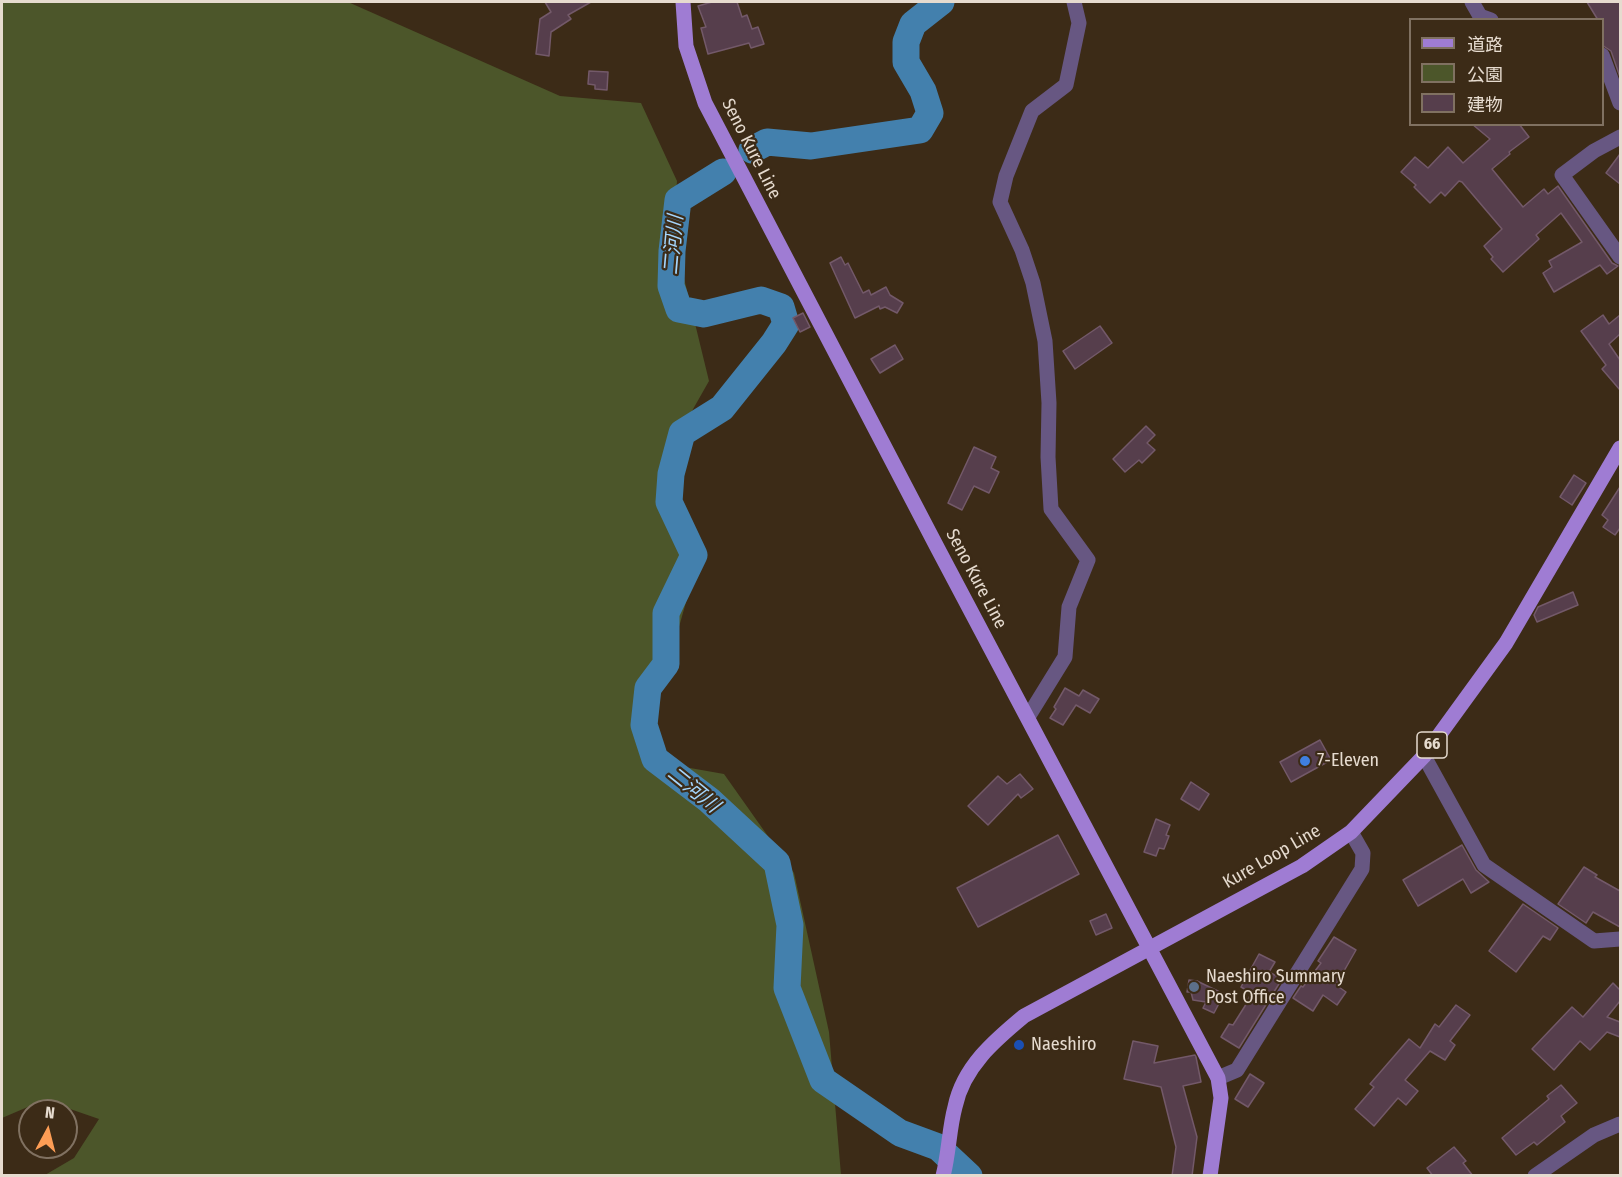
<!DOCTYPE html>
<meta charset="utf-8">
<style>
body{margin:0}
#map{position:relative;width:1622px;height:1177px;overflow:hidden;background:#3c2b17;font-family:"Fira Sans Condensed","Noto Sans JP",sans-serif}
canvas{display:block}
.frame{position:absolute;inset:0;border:3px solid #e6dbcf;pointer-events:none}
.legend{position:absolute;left:1409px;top:18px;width:195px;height:108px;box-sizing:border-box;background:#3c2b17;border:2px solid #807161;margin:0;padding:8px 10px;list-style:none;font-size:18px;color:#e6dbcf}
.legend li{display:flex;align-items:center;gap:12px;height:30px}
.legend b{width:30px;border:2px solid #807161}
.north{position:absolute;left:18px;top:1099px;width:60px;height:60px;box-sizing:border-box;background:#3c2b17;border:2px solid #807161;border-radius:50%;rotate:7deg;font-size:16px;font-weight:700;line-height:24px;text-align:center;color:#e6dbcf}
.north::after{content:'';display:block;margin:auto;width:21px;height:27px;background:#fd9d55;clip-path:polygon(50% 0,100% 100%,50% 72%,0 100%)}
</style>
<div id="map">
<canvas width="1622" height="1177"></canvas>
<div class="frame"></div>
<ul class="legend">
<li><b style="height:8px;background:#9f7cd3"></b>道路</li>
<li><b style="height:16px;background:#4c562a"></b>公園</li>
<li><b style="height:16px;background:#563e4c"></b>建物</li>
</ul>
<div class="north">N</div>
</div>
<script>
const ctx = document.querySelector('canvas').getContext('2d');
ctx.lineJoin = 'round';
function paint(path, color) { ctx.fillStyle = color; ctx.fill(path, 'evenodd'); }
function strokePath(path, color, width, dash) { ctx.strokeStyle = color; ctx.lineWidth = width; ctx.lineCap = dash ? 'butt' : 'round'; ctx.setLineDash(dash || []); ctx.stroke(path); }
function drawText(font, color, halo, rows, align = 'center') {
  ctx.font = font + ' "Fira Sans Condensed","Noto Sans JP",sans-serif'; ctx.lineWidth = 4.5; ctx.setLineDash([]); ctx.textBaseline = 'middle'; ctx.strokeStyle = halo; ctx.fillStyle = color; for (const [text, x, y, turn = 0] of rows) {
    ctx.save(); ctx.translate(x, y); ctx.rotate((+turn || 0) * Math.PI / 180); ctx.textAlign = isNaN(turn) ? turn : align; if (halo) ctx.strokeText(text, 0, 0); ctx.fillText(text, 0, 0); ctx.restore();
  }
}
paint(new Path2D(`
 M 2,2 L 348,2 L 560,96 L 641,103 L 677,181 L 673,233 L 709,381 L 667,455 L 700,553 L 667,669 L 647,704 L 662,763 L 724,774 L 794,873 L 829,1032 L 841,1175 L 45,1175 L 74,1158 L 99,1119 L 44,1100 L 2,1118 Z`), '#4c562a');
strokePath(new Path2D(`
 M 752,150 L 767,142 L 811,146 L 920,130 L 930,113 L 923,91 L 906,62 L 906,42 L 913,24 L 941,2
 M 723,172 L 678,200 L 672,251 L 671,286 L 679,309 L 704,314 L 761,300 L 781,307 L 786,324 L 774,343 L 722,408 L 682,433 L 671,474 L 669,502 L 694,555 L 666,613 L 666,664 L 648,688 L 644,725 L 655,759 L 709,800 L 777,863 L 790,925 L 787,988 L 823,1080 L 900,1133 L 938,1147 L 969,1176`), '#4380ad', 27);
const building = new Path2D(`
 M 545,2 L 591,2 L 568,15 L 571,19 L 551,32 L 549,56 L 536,54 L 540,19 L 551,12 Z
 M 712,2 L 737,2 L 742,17 L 747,15 L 752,29 L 758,27 L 764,44 L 751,48 L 749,43 L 708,54 L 701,28 L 706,27 L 698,6 Z
 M 1587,2 L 1620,2 L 1620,77 L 1611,51 L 1602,45 L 1602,20 L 1598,20 Z
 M 589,71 L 608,72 L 607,90 L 595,89 L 595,85 L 588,84 Z
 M 1472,124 L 1519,124 L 1529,137 L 1509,152 L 1510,154 L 1492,169 L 1523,207 L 1544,189 L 1548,194 L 1558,186 L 1612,263 L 1618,266 L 1607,274 L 1600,265 L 1554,292 L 1543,273 L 1552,267 L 1549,261 L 1582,242 L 1561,213 L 1536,235 L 1539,239 L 1503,272 L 1491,259 L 1493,257 L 1484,246 L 1502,229 L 1462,182 L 1459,181 L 1445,196 L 1441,192 L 1430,203 L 1414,187 L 1416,185 L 1401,172 L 1415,157 L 1428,168 L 1448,147 L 1463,163 L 1490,139 Z
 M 1620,154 L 1620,184 L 1606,173 Z
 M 841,257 L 845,265 L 848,263 L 863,293 L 869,290 L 871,295 L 886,287 L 890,295 L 903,303 L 897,313 L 885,307 L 880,309 L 879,306 L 855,318 L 830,263 Z
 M 803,313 L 810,327 L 800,332 L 793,318 Z
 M 1603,315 L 1609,324 L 1620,315 L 1620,334 L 1609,344 L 1620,360 L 1620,390 L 1602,369 L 1606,365 L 1581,331 Z
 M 1100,326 L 1112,343 L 1075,369 L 1063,351 Z
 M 895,345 L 903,359 L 880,373 L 871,359 Z
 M 1146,426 L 1155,435 L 1147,443 L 1155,450 L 1142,463 L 1139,460 L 1125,472 L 1113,459 Z
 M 974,447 L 996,457 L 991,468 L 999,472 L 989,493 L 974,486 L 962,510 L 948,503 Z
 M 1574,475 L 1586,483 L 1572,505 L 1560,497 Z
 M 1620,487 L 1620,528 L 1615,535 L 1603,527 L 1608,520 L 1602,515 Z
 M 1573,592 L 1578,605 L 1537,622 L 1534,615 L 1538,607 Z
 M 1065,688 L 1079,696 L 1083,690 L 1099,699 L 1090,713 L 1076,705 L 1063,725 L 1050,718 L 1056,709 L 1054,707 Z
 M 1320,740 L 1331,760 L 1291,782 L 1280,762 Z
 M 1020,774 L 1033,789 L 1021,798 L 1018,794 L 988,825 L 968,806 L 998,776 L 1007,784 Z
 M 1191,782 L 1209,794 L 1199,810 L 1181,799 Z
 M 1156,819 L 1170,825 L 1166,835 L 1169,836 L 1164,849 L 1159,848 L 1156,856 L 1144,852 Z
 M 1058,835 L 1079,874 L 978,927 L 957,888 Z
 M 1462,845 L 1476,870 L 1489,882 L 1471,893 L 1463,879 L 1418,906 L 1403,880 Z
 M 1584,867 L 1597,875 L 1595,877 L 1620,891 L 1620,927 L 1593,912 L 1586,923 L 1558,904 Z
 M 1523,904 L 1558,928 L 1550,940 L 1543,936 L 1516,972 L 1489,951 Z
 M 1106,914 L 1112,928 L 1096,935 L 1090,921 Z
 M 1334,937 L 1356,950 L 1336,985 L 1346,992 L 1337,1005 L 1323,995 L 1313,1011 L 1293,998 L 1301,986 L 1303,987 L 1321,963 L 1318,961 Z
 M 1259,954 L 1275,962 L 1269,972 L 1282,979 L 1239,1048 L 1221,1037 L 1229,1024 L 1233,1025 L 1245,1006 L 1251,993 L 1241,987 Z
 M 1189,980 L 1197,981 L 1224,994 L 1214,1013 L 1203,1008 L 1206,1002 L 1193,1000 L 1191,992 L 1187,992 Z
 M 1613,983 L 1620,990 L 1620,1001 L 1607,1017 L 1620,1022 L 1620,1037 L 1607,1032 L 1590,1050 L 1580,1041 L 1554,1070 L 1532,1049 L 1572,1007 L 1583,1017 Z
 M 1456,1005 L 1470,1015 L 1450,1041 L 1455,1045 L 1445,1060 L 1430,1051 L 1405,1080 L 1418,1091 L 1406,1105 L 1398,1098 L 1374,1126 L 1355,1109 L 1374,1087 L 1370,1084 L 1409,1039 L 1420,1048 L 1435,1024 L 1439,1027 Z
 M 1133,1041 L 1158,1046 L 1154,1063 L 1195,1055 L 1196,1057 L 1201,1082 L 1183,1086 L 1197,1137 L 1192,1176 L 1172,1176 L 1176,1147 L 1161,1087 L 1124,1079 Z
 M 1250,1074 L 1264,1083 L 1248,1107 L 1235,1099 Z
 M 1561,1085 L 1577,1103 L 1561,1116 L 1565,1122 L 1537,1145 L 1534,1142 L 1516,1155 L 1502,1138 L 1549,1099 L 1547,1096 Z
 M 1454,1147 L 1466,1161 L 1463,1163 L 1473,1176 L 1433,1176 L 1427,1168 Z`);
paint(building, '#563e4c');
strokePath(building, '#735969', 1.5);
strokePath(new Path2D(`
 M 1472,2 L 1480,16 L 1491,20
 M 1602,55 L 1620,103
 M 1620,137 L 1594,151 L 1562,175 L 1620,257
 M 1028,717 L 1065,657 L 1069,607 L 1088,560 L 1051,509 L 1048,457 L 1049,403 L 1045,341 L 1033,283 L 1022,250 L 1000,202 L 1006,176 L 1032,111 L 1066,85 L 1079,23 L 1074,2
 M 1424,756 L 1484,865 L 1594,941 L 1620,939
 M 1218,1078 L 1237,1070 L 1362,869 L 1363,853 L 1351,832
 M 1535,1176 L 1594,1135 L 1620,1124`), '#675782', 15);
strokePath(new Path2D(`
 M 683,2 L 686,46 L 705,103 L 938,549 L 1218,1078 L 1221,1098 L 1210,1176
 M 943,1176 C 949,1153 949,1129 955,1107 C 963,1067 995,1040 1024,1016 L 1302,866 L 1351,832 L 1424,756 L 1506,643 L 1620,448`), '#9f7cd3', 15);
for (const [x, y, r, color] of [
 [1305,761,6,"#3f7fe0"],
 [1194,987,6,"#5c6f8a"],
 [1019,1045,6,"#1a4fb4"]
]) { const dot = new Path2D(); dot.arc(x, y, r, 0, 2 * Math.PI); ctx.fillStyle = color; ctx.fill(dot); strokePath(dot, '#3c2b17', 2); }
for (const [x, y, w] of [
 [1432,745,30]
]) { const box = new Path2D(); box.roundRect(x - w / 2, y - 13, w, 26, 4.5); ctx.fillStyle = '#3c2b17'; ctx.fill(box); strokePath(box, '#e6dbcf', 1.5); }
drawText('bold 16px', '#e6dbcf', null, [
 ["66",1432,745]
]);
drawText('18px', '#e6dbcf', '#3c2b17', [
 ["Seno Kure Line",751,149,63],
 ["Seno Kure Line",976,579,62],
 ["Kure Loop Line",1272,857,-30]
]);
drawText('18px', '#e6dbcf', '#3c2b17', [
 ["7-Eleven",1317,761],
 ["Naeshiro Summary",1206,977],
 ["Post Office",1206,998],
 ["Naeshiro",1031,1045]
], 'left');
drawText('italic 20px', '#a4d5fc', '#3c2b17', [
 ["二河川",674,245,-85],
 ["二河川",693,790,39]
]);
</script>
